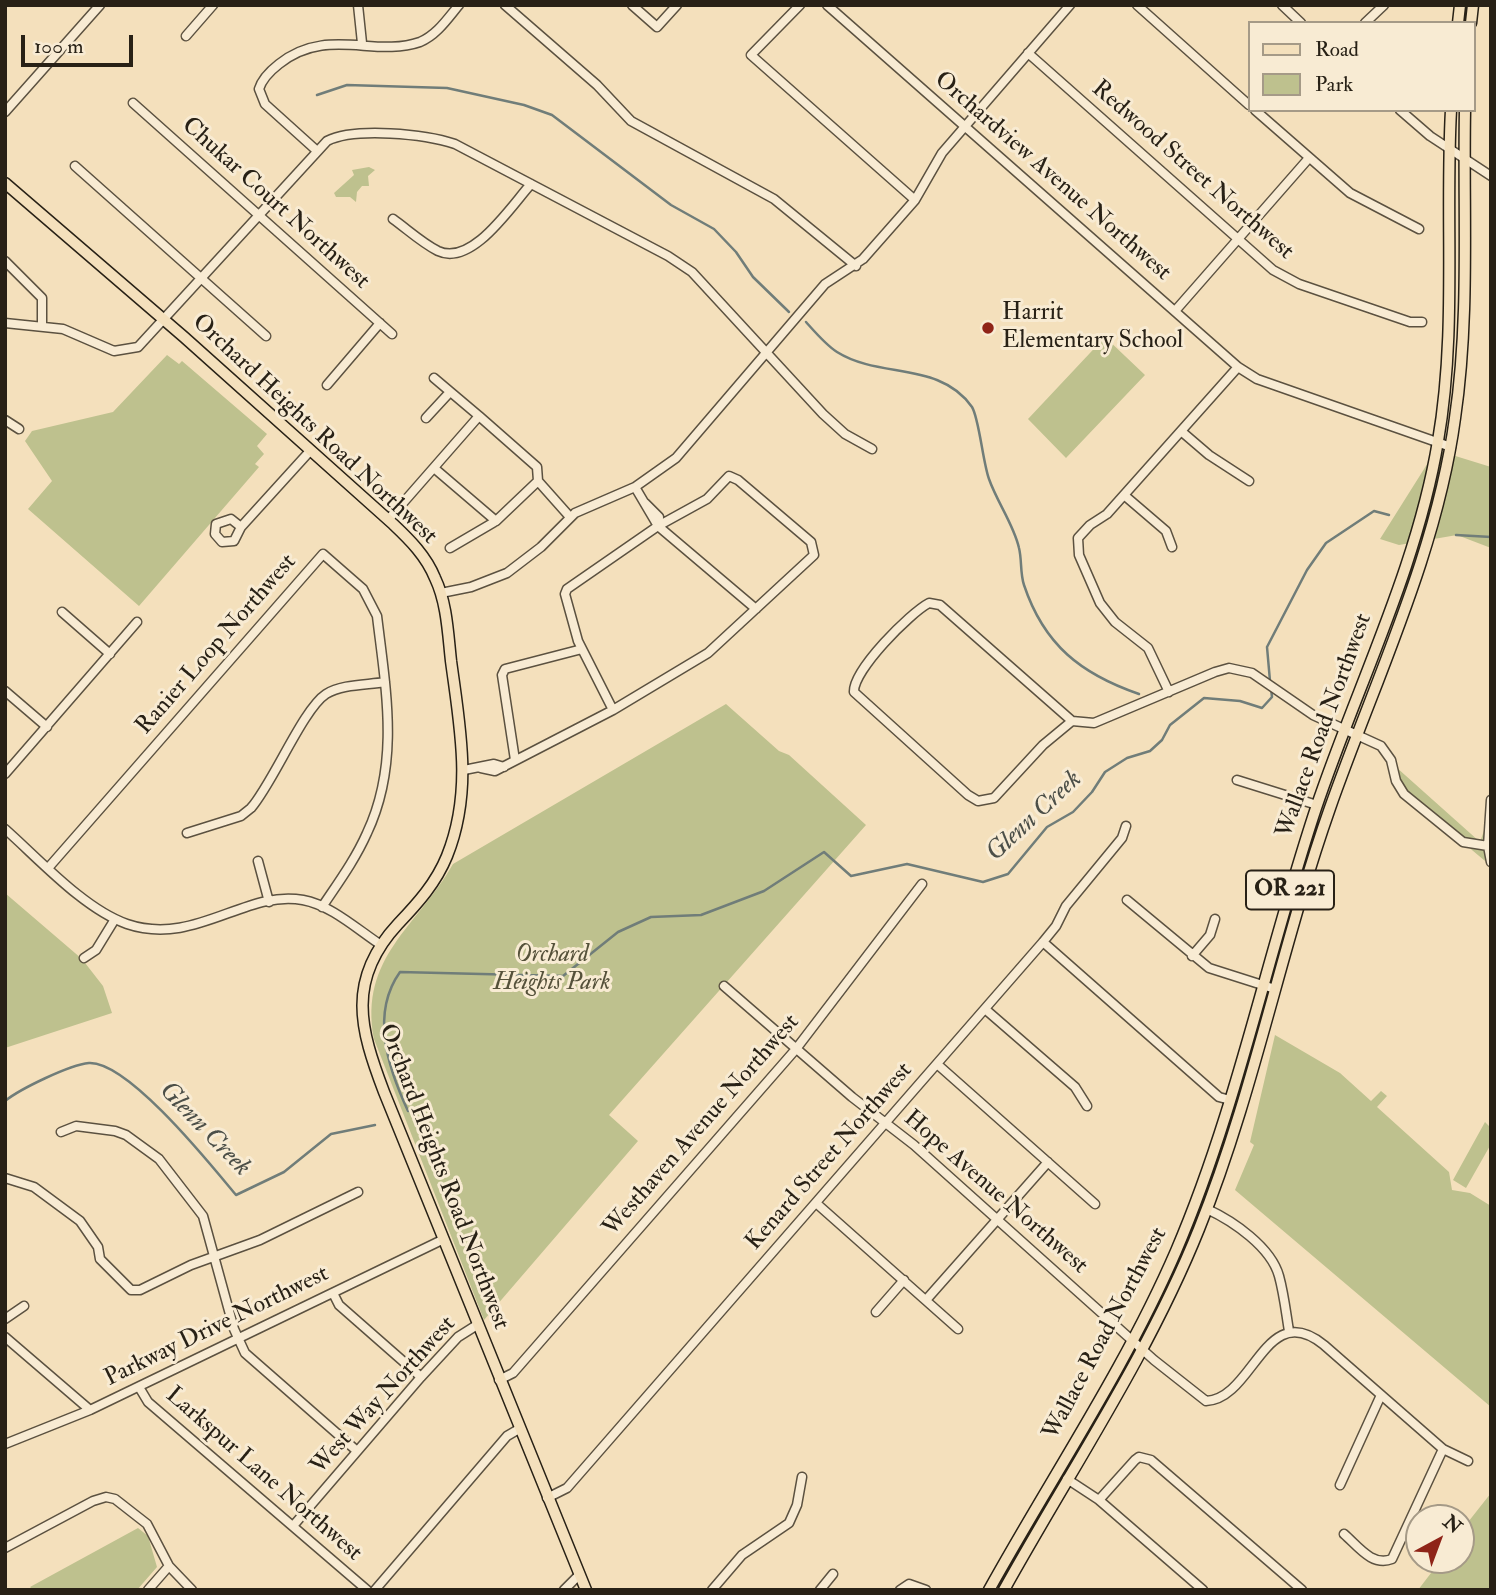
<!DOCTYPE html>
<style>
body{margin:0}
#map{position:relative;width:1496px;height:1595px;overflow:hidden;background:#f4e0bc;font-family:"IM FELL Double Pica",serif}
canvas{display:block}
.frame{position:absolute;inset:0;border:7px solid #282116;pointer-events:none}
.legend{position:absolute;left:1248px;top:21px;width:228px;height:91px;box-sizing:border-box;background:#f8ebd3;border:2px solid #a59a87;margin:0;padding:9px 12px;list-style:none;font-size:21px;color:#282116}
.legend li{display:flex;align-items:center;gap:14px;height:35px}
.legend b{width:35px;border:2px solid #a59a87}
.north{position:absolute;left:1405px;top:1504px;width:70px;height:70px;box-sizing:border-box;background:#f8ebd3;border:2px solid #a59a87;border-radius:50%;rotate:41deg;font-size:19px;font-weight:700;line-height:28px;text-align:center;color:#282116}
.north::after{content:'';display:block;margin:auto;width:24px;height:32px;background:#8f2418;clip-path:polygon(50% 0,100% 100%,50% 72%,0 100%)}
.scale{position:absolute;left:21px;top:35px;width:112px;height:32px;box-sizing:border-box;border:4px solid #282116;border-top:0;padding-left:9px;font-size:21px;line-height:24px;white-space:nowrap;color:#282116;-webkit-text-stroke:5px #f8ebd3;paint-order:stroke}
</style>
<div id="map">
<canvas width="1496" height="1595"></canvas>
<div class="frame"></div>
<ul class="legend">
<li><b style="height:9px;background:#f4e0bc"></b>Road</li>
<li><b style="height:19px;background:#bec18e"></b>Park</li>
</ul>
<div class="north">N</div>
<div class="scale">100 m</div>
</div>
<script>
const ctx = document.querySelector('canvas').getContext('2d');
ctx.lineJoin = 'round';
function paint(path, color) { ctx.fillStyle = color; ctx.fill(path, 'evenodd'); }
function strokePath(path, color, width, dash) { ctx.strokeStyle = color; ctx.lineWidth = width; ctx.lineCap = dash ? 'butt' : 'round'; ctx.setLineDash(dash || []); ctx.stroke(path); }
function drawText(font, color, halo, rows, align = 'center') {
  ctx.font = font + ' "IM FELL Double Pica",serif'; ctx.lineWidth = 6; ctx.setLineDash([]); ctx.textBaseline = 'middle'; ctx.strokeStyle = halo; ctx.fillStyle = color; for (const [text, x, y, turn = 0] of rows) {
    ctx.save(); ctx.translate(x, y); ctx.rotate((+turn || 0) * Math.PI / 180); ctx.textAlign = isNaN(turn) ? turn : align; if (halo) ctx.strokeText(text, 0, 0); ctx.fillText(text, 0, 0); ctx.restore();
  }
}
paint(new Path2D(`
 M 369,167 L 375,170 L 368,176 L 369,186 L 362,186 L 357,192 L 356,202 L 350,197 L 336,197 L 334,193 L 354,175 L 352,170 Z
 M 1105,337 L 1145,375 L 1066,458 L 1028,419 Z
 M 167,355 L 179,364 L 182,361 L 267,434 L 257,446 L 264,454 L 255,464 L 259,467 L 139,606 L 28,509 L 52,481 L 25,441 L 32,431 L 113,412 Z
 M 1436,450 L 1491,467 L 1491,548 L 1457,535 L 1399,545 L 1380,539 Z
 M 726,704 L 779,751 L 789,755 L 866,825 L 609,1115 L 638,1141 L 484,1320 L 374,1039 C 359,957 417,927 453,864 Z
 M 1396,767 L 1480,842 L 1491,811 L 1491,866 L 1391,782 Z
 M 5,893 L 82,959 L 103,986 L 112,1013 L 5,1048 Z
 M 1275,1035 L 1340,1073 L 1371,1101 L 1381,1091 L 1387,1096 L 1377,1107 L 1449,1172 L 1452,1190 L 1470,1193 L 1491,1206 L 1491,1407 L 1235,1190 L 1254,1145 L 1250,1142 Z
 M 1485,1122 L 1491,1128 L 1491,1144 L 1466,1188 L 1453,1180 Z
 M 1491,1493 L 1491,1590 L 1418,1590 L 1441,1560 L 1461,1560 L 1461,1531 Z
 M 138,1528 L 148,1536 L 157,1567 L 137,1590 L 33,1590 L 30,1587 Z`), '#bec18e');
strokePath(new Path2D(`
 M 317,95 L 347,85 L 447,88 L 524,105 L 552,115 L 671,205 L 714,229 L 736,252 L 753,277 L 789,312
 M 806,322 C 815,332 826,345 837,352 C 880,379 940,361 972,407 C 979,418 983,463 989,479 C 997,502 1014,525 1019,548 C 1022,560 1020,573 1024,585 C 1044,645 1081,674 1139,694
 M 1456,535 L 1491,537
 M 1270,681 L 1267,647 L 1307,570 L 1326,543 L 1374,511 L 1389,515
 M 5,1101 C 20,1089 69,1065 89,1063 C 128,1061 211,1165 236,1195 L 284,1172 L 331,1134 L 375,1125
 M 408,1111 C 388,1068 370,1014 400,972 L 563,976 L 618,932 L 651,917 L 701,915 L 764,891 L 824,852 L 851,876 L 907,864 L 983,882 L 1008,874 L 1047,827 L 1073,812 L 1092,792 L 1105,772 L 1127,758 L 1150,751 L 1162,740 L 1170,725 L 1204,698 L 1240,701 L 1262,708 L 1272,697 L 1271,688`), '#707d79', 2.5);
const minor = new Path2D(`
 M 358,5 L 362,43
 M 505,5 L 597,85 L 631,121 L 774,199 L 856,266
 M 632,5 L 657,27 L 677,5
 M 800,5 L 751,55 L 915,200
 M 827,5 L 1238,367 L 1257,379 L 1451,447
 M 1137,5 L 1249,105
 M 1282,5 L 1301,23
 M 1365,23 L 1384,5
 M 186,36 L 213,5
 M 1028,53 L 1273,270 L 1299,284 L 1410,322 L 1422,322
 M 133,103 L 392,334
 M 1255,110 L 1350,193 L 1419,229
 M 1400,110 L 1430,136 L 1491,176
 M 5,112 L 100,5
 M 316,150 L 265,104 L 259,89 C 262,79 270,71 279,64 C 327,26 374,58 420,42 C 437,35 448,18 459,5
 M 75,166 L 266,336
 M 393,219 C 407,229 422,243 438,251 C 472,267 511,206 531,184
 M 5,261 L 42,298 L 42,325
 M 1175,311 L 1309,158
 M 5,323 L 63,329 L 114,351 L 138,347 L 327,141 C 355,127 425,134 455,144 L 668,256 L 692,272 L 823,414 L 845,434 L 872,449
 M 327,385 L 380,323
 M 479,416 L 537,467 L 538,481 L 570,517
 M 426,418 L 450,392
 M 5,420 L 19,429
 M 1181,431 L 1209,455 L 1249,481
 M 434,468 L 496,521 L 450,548
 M 729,476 L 738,480 L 811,542 L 814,555 L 708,653 L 613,710 L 578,641 L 565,594 L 567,589 L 658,526 L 707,499 Z
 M 635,487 L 658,526 L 756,609
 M 1124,495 L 1166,531 L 1172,547
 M 645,503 L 659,517 L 658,526
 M 388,520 L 479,416 L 434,378
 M 496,521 L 538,481
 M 241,527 L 231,519 L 216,524 L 215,534 L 222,542 L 234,541 L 241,527 L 310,451
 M 441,593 L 471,587 L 507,573 L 541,547 L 575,513 L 635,487 L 676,458 L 825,284 L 863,259 L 915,200 L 942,153 L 1070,5
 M 929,603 L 940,605 L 1072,721 L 1043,745 L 994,798 L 978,801 L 968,795 L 854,692 C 853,670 910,613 929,603 Z
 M 62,612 L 110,654
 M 5,691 L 47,727
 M 1169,692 L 1148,648 L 1115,622 L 1100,603 L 1079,555 L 1078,538 L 1090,525 L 1107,514 L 1238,367
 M 1072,721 L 1094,723 L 1215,672 L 1229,668 L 1252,673 L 1313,715 L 1381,746 L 1391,760 L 1396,781 L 1404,794 L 1463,842 L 1488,846
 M 515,760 L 502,675 L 505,669 L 582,649
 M 481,768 L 495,771 L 613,710
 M 464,770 L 494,764 L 504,767
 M 5,774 L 137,622
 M 1237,780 L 1317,805
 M 1491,800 L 1488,846 L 1491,862
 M 5,829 C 39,859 84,909 127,924 C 195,947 246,889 303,900 C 331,905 358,930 381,945
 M 187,833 L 241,816 L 251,808 C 273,783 303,709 326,694 C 342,684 367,685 385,682
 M 258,861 L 269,902
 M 49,867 L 323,554 L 363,589 L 377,616 C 386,691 400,763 367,833 C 355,860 338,883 322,907
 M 1127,900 L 1209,968 L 1275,989
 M 1043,942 L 1219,1097 L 1230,1100
 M 1192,956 L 1210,935 L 1215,919
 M 84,958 L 96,950 L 115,919
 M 724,986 L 852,1097 L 914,1145 L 1154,1360 L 1206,1401 C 1254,1399 1265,1297 1324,1345 L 1443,1449 L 1468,1461
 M 985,1009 L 1075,1087 L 1087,1106
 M 937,1064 L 1095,1204
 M 61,1132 L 76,1126 L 115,1131 L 126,1135 L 159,1159 L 203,1216 L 234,1329 L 245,1353 L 357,1451
 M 5,1178 L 34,1187 L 80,1221 L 98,1247 L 100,1259 L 131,1290 L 140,1290 L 191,1265 L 260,1240 L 358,1192
 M 816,1203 L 958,1329
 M 1207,1209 C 1233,1221 1271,1247 1279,1276 C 1284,1294 1286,1313 1289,1331
 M 333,1293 L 339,1305 L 421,1377
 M 926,1300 L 1048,1162
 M 876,1312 L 904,1280
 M 5,1319 L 24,1306
 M 5,1337 L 90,1410
 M 499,1380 L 513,1373 L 796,1049 L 922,884
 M 139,1387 L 148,1402 L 367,1590
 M 5,1444 L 90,1410 L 442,1240
 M 1067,1479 L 1099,1500 L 1203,1590
 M 1340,1485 L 1381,1395
 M 547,1498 L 567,1488 L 1043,942 L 1056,926 L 1066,906 L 1122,838 L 1126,826
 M 1099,1500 L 1135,1460 L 1139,1457 L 1151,1460 L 1302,1590
 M 293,1526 L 421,1377 L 458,1337 L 477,1325
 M 1344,1534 C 1358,1546 1372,1567 1392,1559 L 1443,1449
 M 5,1548 L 93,1501 L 106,1497 L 115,1499 L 147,1524 L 169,1566 L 192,1590
 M 148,1590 L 169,1566
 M 375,1590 L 507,1436 L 519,1429
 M 564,1590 L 579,1575
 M 712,1590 L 742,1555 L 789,1523 L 797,1505 L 802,1477
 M 820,1590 L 833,1574
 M 900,1590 L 909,1584 L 926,1590`);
const major = new Path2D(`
 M 1458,23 L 1460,5
 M 1471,23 L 1473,5
 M 5,183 L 184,337 L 393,524 C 410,540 426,556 435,578 C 447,603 448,634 451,661 C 460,728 473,791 447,856 C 436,883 418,903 398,924 C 346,980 360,1029 384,1092 L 586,1590
 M 989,1590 C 1051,1478 1125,1369 1176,1251 C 1237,1109 1267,955 1316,808 C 1357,686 1417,568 1438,441 C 1457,331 1445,221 1451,110
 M 1004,1590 C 1070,1471 1148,1356 1199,1229 C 1254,1093 1281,947 1330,808 C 1375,680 1437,553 1455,418 C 1470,316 1463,212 1465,110`);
strokePath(minor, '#5b5140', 11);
strokePath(major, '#282116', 13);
strokePath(minor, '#f8ebd3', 8);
strokePath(major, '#f4e0bc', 10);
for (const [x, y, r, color] of [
 [988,328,7,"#8f2418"]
]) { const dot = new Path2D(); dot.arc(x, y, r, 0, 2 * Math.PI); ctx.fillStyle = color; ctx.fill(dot); strokePath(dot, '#f8ebd3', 2.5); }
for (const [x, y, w] of [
 [1290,890,88]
]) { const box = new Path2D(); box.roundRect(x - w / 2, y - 19.5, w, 39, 5); ctx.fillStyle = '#f8ebd3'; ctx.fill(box); strokePath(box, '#282116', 2); }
drawText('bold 23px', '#282116', null, [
 ["OR 221",1290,890]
]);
drawText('24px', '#282116', '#f8ebd3', [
 ["Redwood Street Northwest",1192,171,41],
 ["Orchardview Avenue Northwest",1052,177,41],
 ["Chukar Court Northwest",275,204,42],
 ["Orchard Heights Road Northwest",314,430,43],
 ["Ranier Loop Northwest",217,645,-49],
 ["Wallace Road Northwest",1325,726,-70],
 ["Westhaven Avenue Northwest",702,1126,-49],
 ["Kenard Street Northwest",830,1157,-49],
 ["Orchard Heights Road Northwest",443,1177,69],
 ["Hope Avenue Northwest",995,1193,41],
 ["Parkway Drive Northwest",217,1327,-26],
 ["Wallace Road Northwest",1106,1334,-62],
 ["West Way Northwest",384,1396,-48],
 ["Larkspur Lane Northwest",263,1475,41]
]);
drawText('24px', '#282116', '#f8ebd3', [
 ["Harrit",1002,314],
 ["Elementary School",1002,342]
], 'left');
drawText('italic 24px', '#55513a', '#f8ebd3', [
 ["Orchard",552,956],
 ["Heights Park",552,984]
]);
drawText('italic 26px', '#4c4f48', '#f8ebd3', [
 ["Glenn Creek",1035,817,-43],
 ["Glenn Creek",204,1130,46]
]);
</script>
